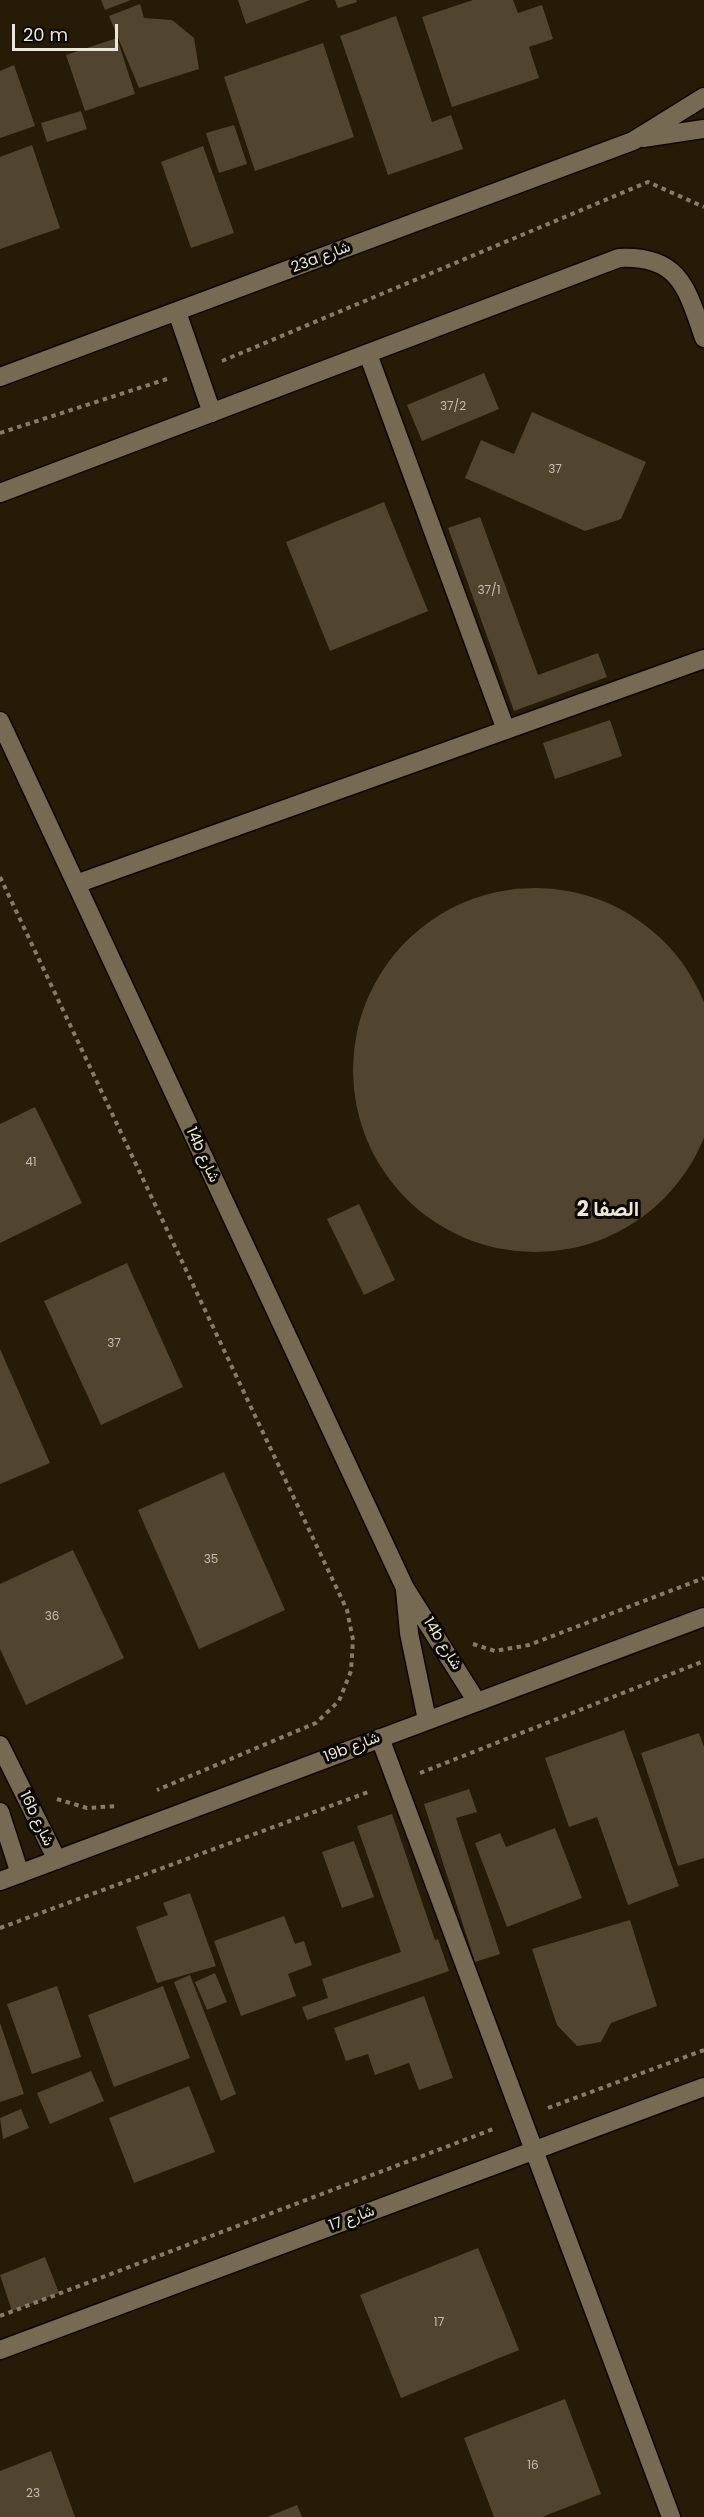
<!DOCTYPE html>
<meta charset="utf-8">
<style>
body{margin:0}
#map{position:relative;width:704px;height:2517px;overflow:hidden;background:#261b07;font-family:Poppins,sans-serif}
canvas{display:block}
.scale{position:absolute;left:12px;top:24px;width:106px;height:27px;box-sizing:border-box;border:3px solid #ece5d9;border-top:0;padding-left:8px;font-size:18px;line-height:21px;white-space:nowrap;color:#ece5d9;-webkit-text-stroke:4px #0b0702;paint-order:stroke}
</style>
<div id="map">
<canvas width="704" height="2517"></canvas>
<div class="scale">20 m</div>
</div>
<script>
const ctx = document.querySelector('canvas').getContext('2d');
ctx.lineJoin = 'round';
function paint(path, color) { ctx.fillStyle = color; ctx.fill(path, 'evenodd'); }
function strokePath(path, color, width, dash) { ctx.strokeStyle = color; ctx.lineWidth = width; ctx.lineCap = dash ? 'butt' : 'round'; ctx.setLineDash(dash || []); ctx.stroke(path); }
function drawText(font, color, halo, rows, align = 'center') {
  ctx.font = font + ' Poppins,Vazirmatn,sans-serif'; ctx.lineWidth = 6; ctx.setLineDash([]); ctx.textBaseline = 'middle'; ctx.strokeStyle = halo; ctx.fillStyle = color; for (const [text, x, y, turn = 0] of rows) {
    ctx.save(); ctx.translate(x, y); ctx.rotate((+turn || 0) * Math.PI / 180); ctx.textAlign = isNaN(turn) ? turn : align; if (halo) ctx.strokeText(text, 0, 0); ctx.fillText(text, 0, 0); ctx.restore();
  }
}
paint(new Path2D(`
 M 101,0 L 131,0 L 105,10 Z
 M 238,0 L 310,0 L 246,24 Z
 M 335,0 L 356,0 L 357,2 L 338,8 Z
 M 473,0 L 513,0 L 518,13 L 542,5 L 553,39 L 529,47 L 539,78 L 452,107 L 422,17 Z
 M 140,4 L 144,18 L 172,20 L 194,38 L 199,69 L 139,88 L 109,16 Z
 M 396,16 L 432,122 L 451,115 L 463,149 L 388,175 L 340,36 Z
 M 117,38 L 135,94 L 85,111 L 66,55 Z
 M 323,43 L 354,137 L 255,171 L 224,77 Z
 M 14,65 L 35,126 L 0,138 L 0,71 Z
 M 81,111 L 87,129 L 47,142 L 41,123 Z
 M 234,125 L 247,164 L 219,173 L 206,133 Z
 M 32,145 L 60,228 L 0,249 L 0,157 Z
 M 203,146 L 234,233 L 191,248 L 161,162 Z
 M 484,373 L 499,409 L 422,441 L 407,405 Z
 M 532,412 L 646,462 L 621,519 L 585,531 L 465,478 L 481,440 L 514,454 Z
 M 384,502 L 428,611 L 330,651 L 286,542 Z
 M 480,517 L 538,675 L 598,653 L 607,677 L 514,711 L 448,528 Z
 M 610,720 L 622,756 L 555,779 L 543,743 Z
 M353 1070a182 182 0 1 1 364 0a182 182 0 1 1-364 0Z
 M 35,1107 L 82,1203 L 0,1243 L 0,1124 Z
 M 359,1204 L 395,1280 L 364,1295 L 327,1219 Z
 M 127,1263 L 183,1387 L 101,1425 L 44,1301 Z
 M 0,1349 L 50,1463 L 0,1484 Z
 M 224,1472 L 285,1610 L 199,1649 L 138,1510 Z
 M 73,1550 L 124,1658 L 26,1705 L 0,1649 L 0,1584 Z
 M 624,1730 L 679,1886 L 628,1905 L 597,1817 L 569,1827 L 545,1758 Z
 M 699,1733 L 704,1747 L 704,1858 L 678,1866 L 641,1753 Z
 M 469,1789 L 477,1812 L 456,1818 L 500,1954 L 475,1962 L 424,1804 Z
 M 392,1814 L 435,1940 L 438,1939 L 449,1971 L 307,2020 L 302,2007 L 328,1998 L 322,1979 L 401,1952 L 357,1826 Z
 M 555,1828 L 582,1898 L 507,1927 L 475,1843 L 500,1833 L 506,1847 Z
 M 354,1841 L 374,1897 L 342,1908 L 322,1852 Z
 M 190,1893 L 216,1966 L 157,1983 L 136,1927 L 168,1915 L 163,1903 Z
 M 284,1916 L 295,1944 L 304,1941 L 312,1965 L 288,1974 L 296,1996 L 241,2016 L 214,1941 Z
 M 630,1920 L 657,2006 L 611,2023 L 601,2042 L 577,2046 L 557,2025 L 532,1949 Z
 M 215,1973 L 227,2002 L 207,2010 L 195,1982 Z
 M 190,1975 L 236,2094 L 221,2101 L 174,1982 Z
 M 57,1986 L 81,2057 L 32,2074 L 7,2004 Z
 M 163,1986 L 190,2058 L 114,2087 L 88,2015 Z
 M 424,1996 L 453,2078 L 419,2090 L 409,2063 L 375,2075 L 368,2054 L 346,2061 L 334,2028 Z
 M 0,2023 L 24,2094 L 0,2102 Z
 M 91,2071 L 104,2101 L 50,2124 L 37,2093 Z
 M 189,2086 L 215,2152 L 134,2183 L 109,2118 Z
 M 21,2109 L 29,2128 L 3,2139 L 0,2118 Z
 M 478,2248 L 519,2350 L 401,2398 L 360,2295 Z
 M 45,2257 L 59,2293 L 12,2311 L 0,2275 Z
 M 565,2399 L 601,2494 L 542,2517 L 494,2517 L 464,2438 Z
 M 51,2451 L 75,2517 L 0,2517 L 0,2471 Z
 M 297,2505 L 302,2517 L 267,2517 Z`), '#514530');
const minor = new Path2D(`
 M 643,138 L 704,129
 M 177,312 L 212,413
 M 368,354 L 506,730
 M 0,377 L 633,141 L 704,97
 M 0,493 L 619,258 C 680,255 687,289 704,338
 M 0,721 L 405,1588 L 477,1702
 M 76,884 L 704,659
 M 405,1590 L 409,1633 L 427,1720
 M 380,1738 L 671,2517
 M 0,1745 L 57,1860
 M 0,1812 L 20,1874
 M 0,1881 L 704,1617
 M 0,2350 L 704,2087`);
strokePath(minor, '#0f0600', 21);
strokePath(new Path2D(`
 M 222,361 L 648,182 L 704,207
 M 0,433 L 167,379
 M 0,877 L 347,1610 L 353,1640 L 351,1671 L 339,1701 L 316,1723 L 157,1790
 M 473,1644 L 495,1651 L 529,1645 L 704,1578
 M 420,1773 L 704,1661
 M 57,1799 L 87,1808 L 117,1806
 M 0,1928 L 371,1791
 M 548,2108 L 704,2050
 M 0,2316 L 496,2128`), '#857c6c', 4, [4.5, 4.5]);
strokePath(minor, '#766a53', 18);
drawText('12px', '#c5bdaf', null, [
 ["37/2",453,407],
 ["37",555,470],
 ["37/1",489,591],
 ["41",31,1163],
 ["37",114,1344],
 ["35",211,1560],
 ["36",52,1617],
 ["17",439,2323],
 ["16",533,2466],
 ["23",33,2494]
]);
drawText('15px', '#ece5d9', '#0b0702', [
 ["23a شارع",321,258,-21],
 ["14b شارع",202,1155,65],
 ["14b شارع",442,1644,58],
 ["19b شارع",352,1748,-21],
 ["16b شارع",36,1819,64],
 ["شارع 17",352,2219,-20]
]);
drawText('bold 21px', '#ece5d9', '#0b0702', [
 ["الصفا 2",608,1211]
]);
</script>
